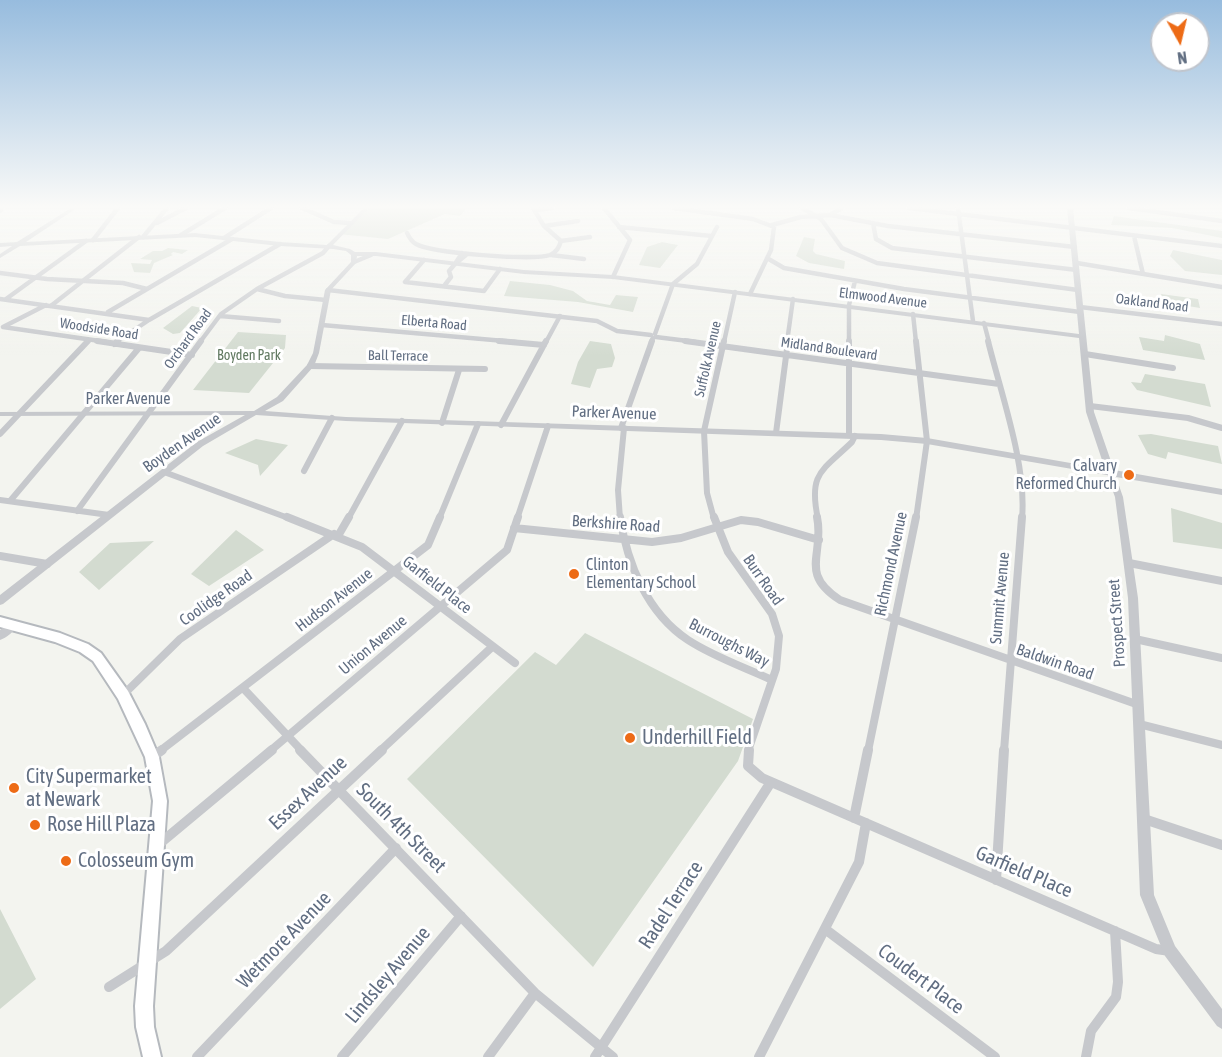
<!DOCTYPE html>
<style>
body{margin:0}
#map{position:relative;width:1222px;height:1057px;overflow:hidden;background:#f3f4ef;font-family:"Asap Condensed",sans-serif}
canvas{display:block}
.north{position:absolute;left:1150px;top:12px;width:60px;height:60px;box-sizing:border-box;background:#fff;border:2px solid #c0c5cd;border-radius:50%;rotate:172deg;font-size:16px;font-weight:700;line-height:24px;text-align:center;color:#616e82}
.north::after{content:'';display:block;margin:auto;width:21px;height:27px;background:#ed6b16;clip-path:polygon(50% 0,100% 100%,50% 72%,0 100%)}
</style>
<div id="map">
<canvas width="1222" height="1057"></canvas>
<div class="north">N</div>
</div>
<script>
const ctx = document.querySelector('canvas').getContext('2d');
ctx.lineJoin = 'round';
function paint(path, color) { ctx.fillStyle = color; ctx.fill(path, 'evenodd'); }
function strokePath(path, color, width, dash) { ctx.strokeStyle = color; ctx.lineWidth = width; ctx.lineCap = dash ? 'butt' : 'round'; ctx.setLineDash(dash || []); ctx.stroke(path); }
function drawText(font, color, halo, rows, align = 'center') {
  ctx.font = font + ' "Asap Condensed",sans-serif'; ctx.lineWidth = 6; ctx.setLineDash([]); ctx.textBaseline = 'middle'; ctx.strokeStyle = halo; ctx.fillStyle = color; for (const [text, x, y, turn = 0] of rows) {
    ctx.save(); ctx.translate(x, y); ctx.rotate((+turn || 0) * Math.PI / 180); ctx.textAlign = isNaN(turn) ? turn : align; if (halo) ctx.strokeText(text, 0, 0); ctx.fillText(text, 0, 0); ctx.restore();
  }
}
paint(new Path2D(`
 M 369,208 L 467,208 L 460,216 L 445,214 L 388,239 L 338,234 Z
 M 1114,216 L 1222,231 L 1222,238 L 1172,228 L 1111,225 Z
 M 804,237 L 815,239 L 813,251 L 816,254 L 845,261 L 844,269 L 809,263 L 796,256 Z
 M 662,242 L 678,245 L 660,268 L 639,265 L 647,247 Z
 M 168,248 L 188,250 L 182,254 L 173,252 L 171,254 L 173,255 L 154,263 L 150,273 L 134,272 L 131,263 L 150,264 L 152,260 L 140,259 L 153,251 L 162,251 Z
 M 1173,250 L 1222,260 L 1222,275 L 1185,271 L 1170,256 Z
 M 510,281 L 550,285 L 573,291 L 587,301 L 610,305 L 616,295 L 638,297 L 633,312 L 578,302 L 504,296 Z
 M 1161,294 L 1198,299 L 1200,308 L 1163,302 Z
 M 192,306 L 202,308 L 180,333 L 173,334 L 163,328 Z
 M 238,332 L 286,335 L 285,348 L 249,393 L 193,390 Z
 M 1165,335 L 1200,344 L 1205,360 L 1143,350 L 1139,337 L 1164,341 Z
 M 590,341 L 611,344 L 615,358 L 612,367 L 597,369 L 590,388 L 571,384 L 578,362 Z
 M 1145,374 L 1205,384 L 1211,407 L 1137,390 L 1131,382 L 1141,383 Z
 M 1151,434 L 1218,446 L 1222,464 L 1168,452 L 1166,459 L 1148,454 L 1138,435 Z
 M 256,439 L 288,445 L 260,476 L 258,465 L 225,453 Z
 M 1171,508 L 1222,523 L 1222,549 L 1173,542 Z
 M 236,530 L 264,550 L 209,586 L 191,574 Z
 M 154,541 L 99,590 L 79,572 L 110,543 Z
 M 585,633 L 753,719 L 738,761 L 593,967 L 407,779 L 535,652 L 556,665 Z
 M 0,909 L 36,979 L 0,1009 Z`), '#d3dbd0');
const secondary = new Path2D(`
 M 0,617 L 60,633 L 88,644 L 101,653 L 128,691 L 145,724 L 159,757 L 167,801 L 153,1006 L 154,1027 L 161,1057 L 143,1057 L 136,1027 L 135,1006 L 153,801 L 145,757 L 118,699 L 93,661 L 80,652 L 55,642 L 0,627 Z`);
strokePath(secondary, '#b5b9be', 4);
strokePath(new Path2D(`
 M 302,208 L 334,222 L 350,223
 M 604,208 L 630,240 L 613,277
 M 674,208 L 753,219 L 774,227 L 771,250 L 750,294
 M 802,208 L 821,219 L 842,248 L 877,263 L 1078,290
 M 909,208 L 1222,246
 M 958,208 L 973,321
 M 1129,208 L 1222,221
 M 535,210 L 552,208
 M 0,211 L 2,208
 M 830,215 L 842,208
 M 157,223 L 186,208
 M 873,223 L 876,239 L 892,248 L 1077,270
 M 772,225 L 801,217 L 830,215 L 888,226 L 1075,247
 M 544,226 L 578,221
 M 619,227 L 712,236
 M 407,233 C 409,237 412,242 416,244 C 431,253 534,261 550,255 C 557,252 559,247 561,241 L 544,226 L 533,208
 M 181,235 L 225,208
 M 1134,236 L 1143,274
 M 143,237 L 167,208
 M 224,238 L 271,208
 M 93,240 L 118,208
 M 561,241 L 590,237
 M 462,253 L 455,264 L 466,255
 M 551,255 L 584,259
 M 767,258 L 784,268 L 904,289 L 1080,312
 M 424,260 L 405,282 L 484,291 L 500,269
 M 354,262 L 371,255
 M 1077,263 L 1222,287
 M 0,273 L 47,279 L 123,283 L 147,289
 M 444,286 L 451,277 L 449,271 L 455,264
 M 257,289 L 285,296 L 326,300
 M 328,290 L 597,321 L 617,331 L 651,335
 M 0,299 L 149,320
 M 6,299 L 86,241
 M 52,305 L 139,237
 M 1080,307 L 1222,324
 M 108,312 L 232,239
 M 913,314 L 916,342
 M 220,316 L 279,321
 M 984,323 L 989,342
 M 322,325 L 516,342
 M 3,327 L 107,342
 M 3,327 L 46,305
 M 655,334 L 673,284 L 697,264 L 717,227
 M 656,337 L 696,342
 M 116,342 L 149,320 L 280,244
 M 200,342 L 221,314 L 257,289 L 323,253 L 329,246
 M 546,342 L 560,316
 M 651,342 L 653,338
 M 724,342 L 735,292
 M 787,342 L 793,299
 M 849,342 L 849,305 L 855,281`), '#c6c8cc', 4.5);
strokePath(new Path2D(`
 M 97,341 L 192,355
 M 499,341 L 544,345
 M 685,341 L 999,384
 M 849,341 L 849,435
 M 988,341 C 1001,394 1027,465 1022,519
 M 114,344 L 118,341
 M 1085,354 L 1173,368
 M 310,366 L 485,369
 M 1090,406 L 1188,418 L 1222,428
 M 442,423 L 459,370
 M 501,425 L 546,341
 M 621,428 L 652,341
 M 776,433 L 788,341
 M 0,434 L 88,341
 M 304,471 L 332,418
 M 164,472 L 291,519
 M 0,500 L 109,515
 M 10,501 L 139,348
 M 77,511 L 201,341
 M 348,519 L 402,421
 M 439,519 L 478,424
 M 517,519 L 548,426
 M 620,519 L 618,490 L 624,428
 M 714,519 L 707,493 L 704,431 L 724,341
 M 818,519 C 808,473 822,471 852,442 L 855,436
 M 916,519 L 927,441 L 916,341`), '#c6c8cc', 6);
strokePath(new Path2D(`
 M 287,517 L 362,547 L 515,663
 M 620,517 C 627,563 647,613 688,640 C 714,657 744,667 772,680
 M 714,517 L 728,552 L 772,614 L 779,636 L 776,669 L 748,751
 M 817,517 C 825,554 798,573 840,600 L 1139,705
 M 514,528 L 652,542 L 681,538 L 741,520 L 758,522 L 819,540
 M 338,536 L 349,517
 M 0,556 L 47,564
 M 1129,563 L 1222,581
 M 1135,639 L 1222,658
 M 243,688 L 302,751
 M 123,695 L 180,639 L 334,534
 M 1139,724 L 1222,745
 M 160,751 L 428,545 L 440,517
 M 270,751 L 507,550 L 518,517
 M 380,751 L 492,647
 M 868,751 L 916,517
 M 1004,751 L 1022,517`), '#c6c8cc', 8);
strokePath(new Path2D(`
 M 300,750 L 535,993 L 613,1057
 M 749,750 L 748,766 L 762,778 L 1156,949 L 1170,951
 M 152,757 L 162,750
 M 854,818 L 868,750
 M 1144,819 L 1222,845
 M 158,845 L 272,750
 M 996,880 L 1004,750
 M 825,929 L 995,1057
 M 109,987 L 166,951 L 382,750
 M 197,1057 L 396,848
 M 342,1057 L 461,916
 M 488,1057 L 535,993
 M 595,1057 L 771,782
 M 759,1057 L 859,862 L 866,823
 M 1086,1057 L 1091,1031 L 1116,997 L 1118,982 L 1115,931`), '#c6c8cc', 10);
paint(new Path2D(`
 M 71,208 L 77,208 L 26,242 L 195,233 L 280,242 L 327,245 L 364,208 L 369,208 L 333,245 L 350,249 L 355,252 L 376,252 L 524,270 L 613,275 L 1079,334 L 1067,208 L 1073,208 L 1094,412 L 1114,470 L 1222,489 L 1222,495 L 1116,477 L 1123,497 L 1138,598 L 1154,895 L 1175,946 L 1222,1009 L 1222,1029 L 1217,1026 L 1165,956 L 1140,895 L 1128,598 L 1115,497 L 1107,475 L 927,444 L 881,440 L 346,421 L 256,415 L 203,446 L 3,604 L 0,605 L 0,595 L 197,442 L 245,415 L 0,416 L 0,412 L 254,411 L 277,397 L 307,365 L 313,353 L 325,290 L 351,262 L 351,255 L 346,251 L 333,249 L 280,246 L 195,237 L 20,246 L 0,258 L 0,254 L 12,246 L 0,247 L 0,243 L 17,242 ZM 357,256 L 376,256 L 524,274 L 613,279 L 1079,338 L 1086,412 L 1105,469 L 927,438 L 881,434 L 346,417 L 265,411 L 283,401 L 314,366 L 319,353 L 331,290 L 356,263 Z
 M 13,621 L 17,622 L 18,625 C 15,631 6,638 0,640 L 0,630 Z`), '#c6c8cc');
paint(secondary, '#fff');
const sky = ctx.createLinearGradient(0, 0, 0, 356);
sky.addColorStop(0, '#97bcde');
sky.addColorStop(0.58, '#fafaf8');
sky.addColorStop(1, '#fafaf800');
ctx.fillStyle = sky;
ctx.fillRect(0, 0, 1222, 356);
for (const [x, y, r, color] of [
 [1129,475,6,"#ed6b16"],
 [574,574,6,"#ed6b16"],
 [630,738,6,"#ed6b16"],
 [14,788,6,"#ed6b16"],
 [35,825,6,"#ed6b16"],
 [66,861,6,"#ed6b16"]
]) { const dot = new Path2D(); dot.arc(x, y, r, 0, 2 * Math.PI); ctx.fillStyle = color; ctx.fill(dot); strokePath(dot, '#fff', 2); }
drawText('14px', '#616e82', '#fff', [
 ["Elmwood Avenue",883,298,7],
 ["Oakland Road",1152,303,7],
 ["Elberta Road",434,323,5],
 ["Woodside Road",99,329,9],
 ["Orchard Road",188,339,-54],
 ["Midland Boulevard",829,349,8],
 ["Ball Terrace",398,356,1],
 ["Suffolk Avenue",708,359,-77]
]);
drawText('14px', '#617960', '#fff', [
 ["Boyden Park",249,356]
]);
drawText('16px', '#616e82', '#fff', [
 ["Parker Avenue",128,399],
 ["Parker Avenue",614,413,2],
 ["Boyden Avenue",182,443,-35],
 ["Berkshire Road",616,524,4],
 ["Richmond Avenue",891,564,-78],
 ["Burr Road",763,580,55],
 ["Garfield Place",437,585,38],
 ["Coolidge Road",216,598,-35],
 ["Summit Avenue",1000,598,-85],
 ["Hudson Avenue",334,600,-38],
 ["Prospect Street",1117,623,-94],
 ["Burroughs Way",729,643,27],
 ["Union Avenue",373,645,-40],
 ["Baldwin Road",1055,662,19]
]);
drawText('16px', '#616e82', '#fff', [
 ["Calvary",1117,466],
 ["Reformed Church",1117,484],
 ["Clinton",586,565,"left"],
 ["Elementary School",586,583,"left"]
], 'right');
drawText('20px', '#616e82', '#fff', [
 ["Underhill Field",642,738],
 ["City Supermarket",26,777],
 ["at Newark",26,800],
 ["Rose Hill Plaza",47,825],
 ["Colosseum Gym",78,861]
], 'left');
drawText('20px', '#616e82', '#fff', [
 ["Essex Avenue",308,793,-43],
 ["South 4th Street",401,828,45],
 ["Garfield Place",1024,872,23],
 ["Radel Terrace",671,905,-57],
 ["Wetmore Avenue",284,940,-46],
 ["Lindsley Avenue",388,975,-50],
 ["Coudert Place",921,979,37]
]);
</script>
